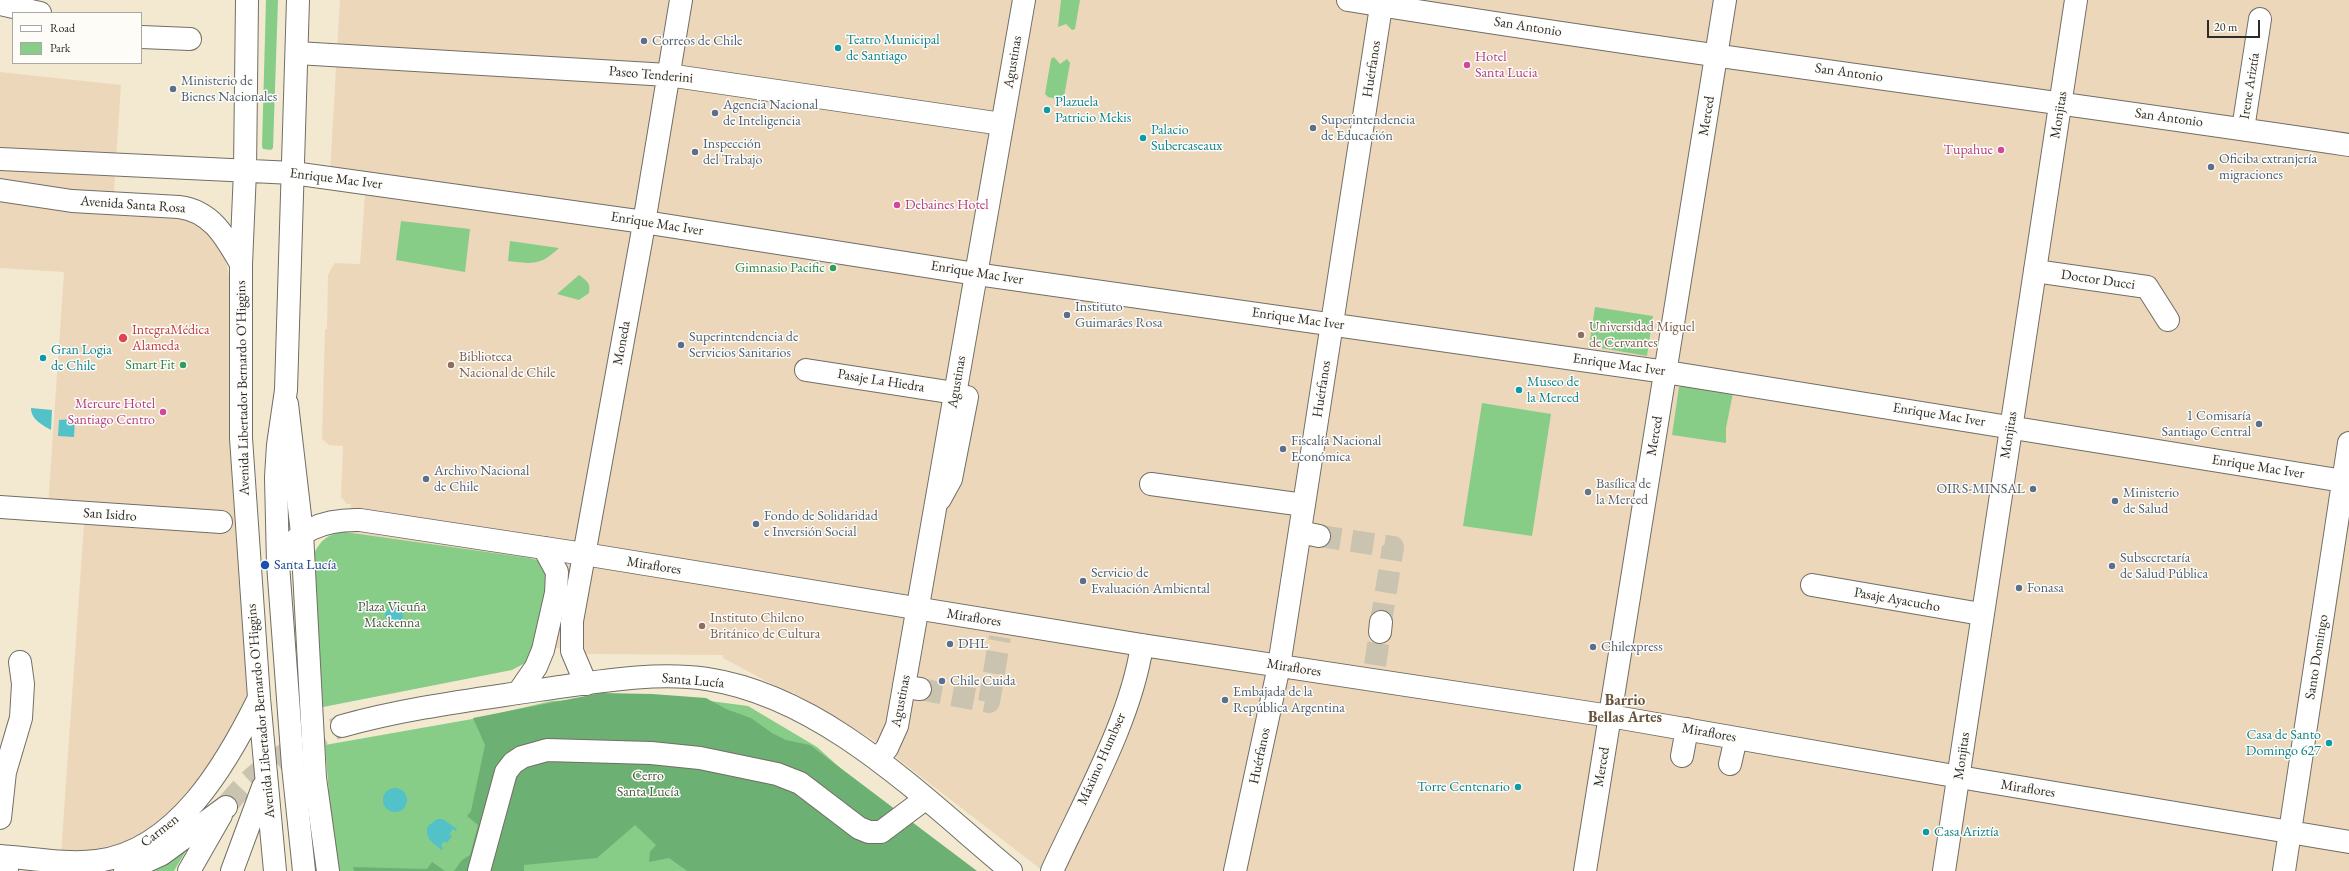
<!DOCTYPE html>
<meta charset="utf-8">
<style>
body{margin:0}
#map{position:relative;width:2349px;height:871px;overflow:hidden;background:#f2e9d0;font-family:"EB Garamond",serif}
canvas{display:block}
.legend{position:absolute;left:12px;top:12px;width:130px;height:52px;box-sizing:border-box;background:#fdfcf7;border:1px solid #a9a8a5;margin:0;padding:5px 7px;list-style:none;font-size:12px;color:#2b2b2b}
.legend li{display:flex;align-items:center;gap:8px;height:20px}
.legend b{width:20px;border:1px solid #a9a8a5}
.scale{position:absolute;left:2207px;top:20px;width:53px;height:18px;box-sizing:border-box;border:2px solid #2b2b2b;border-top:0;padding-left:5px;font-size:12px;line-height:14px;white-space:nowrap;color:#2b2b2b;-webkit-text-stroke:3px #fdfcf7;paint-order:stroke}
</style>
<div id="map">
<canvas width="2349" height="871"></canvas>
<ul class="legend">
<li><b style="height:5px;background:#fff"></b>Road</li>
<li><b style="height:11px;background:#87cd88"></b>Park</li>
</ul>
<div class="scale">20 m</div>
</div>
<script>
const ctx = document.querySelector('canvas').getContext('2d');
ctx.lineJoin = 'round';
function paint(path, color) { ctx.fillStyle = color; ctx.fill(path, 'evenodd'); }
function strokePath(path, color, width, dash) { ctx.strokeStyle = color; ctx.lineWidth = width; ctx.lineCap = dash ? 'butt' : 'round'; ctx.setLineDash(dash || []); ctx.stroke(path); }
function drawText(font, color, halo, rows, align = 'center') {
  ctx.font = font + ' "EB Garamond",serif'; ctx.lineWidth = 3; ctx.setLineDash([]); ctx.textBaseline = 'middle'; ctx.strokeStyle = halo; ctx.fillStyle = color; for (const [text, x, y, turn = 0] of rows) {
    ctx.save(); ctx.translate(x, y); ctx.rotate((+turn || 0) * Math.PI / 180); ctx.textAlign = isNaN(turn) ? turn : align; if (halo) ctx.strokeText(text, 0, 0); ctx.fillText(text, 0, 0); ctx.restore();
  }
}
paint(new Path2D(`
 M 340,0 L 2349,0 L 2349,871 L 1043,871 L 872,739 L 792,692 L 790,694 L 723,658 L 723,655 L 588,654 L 537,644 L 540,561 L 535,559 L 345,532 L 347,514 L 350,514 L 351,504 L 347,504 L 341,497 L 343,446 L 329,445 L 322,439 L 325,329 L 327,329 L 328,275 L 332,267 L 335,263 L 360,264 L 365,195 L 329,190 Z
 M 0,72 L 121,85 L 113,207 L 192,216 L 213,232 L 226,262 L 232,290 L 250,696 L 198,793 L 127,849 L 61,854 L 85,510 L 48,507 L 64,272 L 0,268 Z`), '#edd7bb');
paint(new Path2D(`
 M 266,0 L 278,0 L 273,148 L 271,150 L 263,149 L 262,146 Z
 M 1061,0 L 1080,0 L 1075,29 L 1072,30 L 1066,24 L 1058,27 Z
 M 1054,57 L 1060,64 L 1067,59 L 1070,63 L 1064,97 L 1061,100 L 1048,97 L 1045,94 L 1051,59 Z
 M 401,221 L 470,229 L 465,272 L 396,260 Z
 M 510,241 L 559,248 C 540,266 532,264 508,261 Z
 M 579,275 C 587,281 591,283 589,293 L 579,300 L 557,294 Z
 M 1595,307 L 1653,316 L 1647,356 L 1589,346 Z
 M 1684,385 L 1733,393 L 1726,428 L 1726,443 L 1672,435 L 1679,387 Z
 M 1482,403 L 1551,414 L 1532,536 L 1463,526 Z
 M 345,532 L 530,558 L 540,561 L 548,577 L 537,644 L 527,662 L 512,670 L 323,707 L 312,560 C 317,543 327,533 345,532 Z
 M 672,696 L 748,706 L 817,747 L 882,806 L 974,871 L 338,871 L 332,831 L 325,745 L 478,718 L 552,701 Z
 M 190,844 L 174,871 L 137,871 Z`), '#87cd88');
paint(new Path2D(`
 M 601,693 L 652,694 L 706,698 L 726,709 L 751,718 L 772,733 L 786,740 L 810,745 L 977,871 L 687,871 L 669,858 L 649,862 L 650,852 L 656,845 L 635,825 L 597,858 L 524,865 L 524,871 L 454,871 L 462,860 L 470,855 L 478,825 L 467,816 L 471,811 L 485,745 L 473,718 Z
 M 432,862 L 445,871 L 354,871 L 353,867 L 427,869 Z`), '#6db074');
paint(new Path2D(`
 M 31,408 L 52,410 L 51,430 C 43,425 31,420 31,408 Z
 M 75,419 L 74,437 L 58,436 L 59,420 Z
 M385 616a9 9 0 1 1 18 0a9 9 0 1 1-18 0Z
 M383 800a12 12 0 1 1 24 0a12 12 0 1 1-24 0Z
 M 437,819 L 443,819 L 457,829 L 456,831 L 453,829 L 449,834 L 452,836 L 447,843 L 444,841 L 441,846 L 443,848 L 442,850 C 433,843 424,838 428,826 Z`), '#53c1c8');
strokePath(new Path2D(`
 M 1319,536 L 1393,547 L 1381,622
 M 1375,665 L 1380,632
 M 920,689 L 989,702 L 1000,637`), '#cac3af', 22, [22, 11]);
strokePath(new Path2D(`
 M 227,805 C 258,765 297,745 342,726`), '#cac3af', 22, [22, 11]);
const minor = new Path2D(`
 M 1348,0 C 1681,54 2016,95 2349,145
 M 0,4 L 40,13
 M 141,37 L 190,39
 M 297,53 L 668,75 L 1002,124
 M 2243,129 L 2260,19
 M 293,173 L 644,222 L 976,274 L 1666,372 L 2349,482
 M 2035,271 L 2147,287 L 2168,320
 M 806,370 L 955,393
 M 287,404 L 302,533 L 315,778 L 328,871
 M 1151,484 L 1304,505
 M 940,499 L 951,479 L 967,397
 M 0,507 L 221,522
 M 1300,532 L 1319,536
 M 278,564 C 295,530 323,519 360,520 L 584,554 L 1142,645 L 1610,716 L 1977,780 L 2349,842
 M 1812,585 L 1981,614
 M 1380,632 L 1381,622
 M 586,684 L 572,651 L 572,621 L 641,241 L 681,0
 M 904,687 L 920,689
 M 1682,756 L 1687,729
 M 1730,764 L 1736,738
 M 0,818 L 5,772 L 21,718 L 23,684 L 20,662
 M 7,869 L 7,871
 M 479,871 L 506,772 L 513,763 L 522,757 L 547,750 L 651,753 L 700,758 L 777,774 L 800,783 L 859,828 L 869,832 L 881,832 L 925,799
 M 1052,871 C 1084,801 1131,720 1142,645
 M 1235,871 L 1279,666 L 1382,0
 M 1585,871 L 1725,0
 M 2284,871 L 2349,443`);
const major = new Path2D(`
 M 247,0 L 245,171 L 241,264 L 241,438 L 259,698 L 275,871
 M 298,0 L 286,390 L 278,445 L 276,477 L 278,564 L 293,766 L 304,871
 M 0,159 L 293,173
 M 0,190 L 72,201 L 179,207 C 212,211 226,238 241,264
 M 518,693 L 536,667 L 543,650 L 556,593 L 557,572 L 544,548
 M 342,726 C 406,708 472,700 538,690 C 592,683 651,671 707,679 C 825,697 923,798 1011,871
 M 878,759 L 887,748 L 897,726 L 1024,0
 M 0,856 C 31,858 66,865 97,861 C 177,851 227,763 259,698
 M 125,871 L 162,854 L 226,807
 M 189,871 L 221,815
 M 232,871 L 263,787
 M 1944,871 L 2076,0`);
strokePath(minor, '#716e65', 24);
strokePath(major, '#716e65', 24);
strokePath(minor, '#fff', 22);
strokePath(major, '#fff', 22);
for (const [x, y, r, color] of [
 [644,41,4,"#5c6f8a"],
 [838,48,4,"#0f9aa8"],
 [1467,65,4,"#d1479c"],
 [173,89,4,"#5c6f8a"],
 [1047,110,4,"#0f9aa8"],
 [715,113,4,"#5c6f8a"],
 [1313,128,4,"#5c6f8a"],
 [1143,138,4,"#0f9aa8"],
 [2001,150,4,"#d1479c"],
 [695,152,4,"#5c6f8a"],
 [2211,167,4,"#5c6f8a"],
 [897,205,4,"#d1479c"],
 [833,268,4,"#2e9e5b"],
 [1067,315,4,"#5c6f8a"],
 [1581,335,4,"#8d6e63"],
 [123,338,5,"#e0444e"],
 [681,345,4,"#5c6f8a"],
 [43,358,4,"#0f9aa8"],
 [183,365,4,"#2e9e5b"],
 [451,365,4,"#8d6e63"],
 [1519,390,4,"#0f9aa8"],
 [163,412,4,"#d1479c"],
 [2259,424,4,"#5c6f8a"],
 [1283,449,4,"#5c6f8a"],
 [426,479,4,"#5c6f8a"],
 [2033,489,4,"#5c6f8a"],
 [1588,492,4,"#6b7280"],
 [2115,501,4,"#5c6f8a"],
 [756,524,4,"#5c6f8a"],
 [265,565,5,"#1a4fb4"],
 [2112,566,4,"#5c6f8a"],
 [1083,581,4,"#5c6f8a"],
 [2019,588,4,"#5c6f8a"],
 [702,626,4,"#8d6e63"],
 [950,644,4,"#5c6f8a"],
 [1593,647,4,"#5c6f8a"],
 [942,681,4,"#5c6f8a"],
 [1225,700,4,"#5c6f8a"],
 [2329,743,4,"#0f9aa8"],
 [1518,787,4,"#0f9aa8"],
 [1926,832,4,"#0f9aa8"]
]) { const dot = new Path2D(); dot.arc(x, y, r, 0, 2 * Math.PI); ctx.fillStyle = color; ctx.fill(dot); strokePath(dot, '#fdfcf7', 1.5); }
drawText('14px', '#2b2b2b', '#fdfcf7', [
 ["San Antonio",1528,27,9],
 ["Agustinas",1013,62,-80],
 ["Huérfanos",1372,69,-81],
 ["San Antonio",1849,73,8],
 ["Paseo Tenderini",651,75,5],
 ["Irene Ariztía",2250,86,-81],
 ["Monjitas",2059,115,-81],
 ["Merced",1707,116,-81],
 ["San Antonio",2169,118,8],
 ["Enrique Mac Iver",336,179,7],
 ["Avenida Santa Rosa",133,205,4],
 ["Enrique Mac Iver",657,224,9],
 ["Enrique Mac Iver",977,273,9],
 ["Doctor Ducci",2098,280,8],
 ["Enrique Mac Iver",1298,319,8],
 ["Moneda",622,343,-80],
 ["Enrique Mac Iver",1619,365,8],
 ["Pasaje La Hiedra",881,381,9],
 ["Agustinas",957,382,-80],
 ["Avenida Libertador Bernardo O'Higgins",243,388,-91],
 ["Huérfanos",1322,389,-81],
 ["Enrique Mac Iver",1939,415,9],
 ["Monjitas",2009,435,-81],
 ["Merced",1655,436,-81],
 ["Enrique Mac Iver",2258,467,9],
 ["San Isidro",110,515,4],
 ["Miraflores",654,566,9],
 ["Pasaje Ayacucho",1897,600,10],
 ["Miraflores",974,618,9],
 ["Santo Domingo",2317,657,-81],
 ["Miraflores",1294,668,9],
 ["Santa Lucía",693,681,5],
 ["Agustinas",901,701,-79],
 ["Avenida Libertador Bernardo O'Higgins",261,711,-95],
 ["Miraflores",1709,733,10],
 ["Huérfanos",1260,756,-78],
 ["Monjitas",1962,756,-82],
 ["Máximo Humbser",1102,759,-66],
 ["Merced",1602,767,-81],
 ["Miraflores",2028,789,9],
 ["Carmen",160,831,-38]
]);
drawText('14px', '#0d838f', '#fdfcf7', [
 ["Teatro Municipal",846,40],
 ["de Santiago",846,56],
 ["Plazuela",1055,102],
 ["Patricio Mekis",1055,118],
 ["Palacio",1151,130],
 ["Subercaseaux",1151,146],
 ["Gran Logia",51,350],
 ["de Chile",51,366],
 ["Museo de",1527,382],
 ["la Merced",1527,398],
 ["Casa de Santo",2321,735,"right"],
 ["Domingo 627",2321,751,"right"],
 ["Torre Centenario",1510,787,"right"],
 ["Casa Ariztía",1934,832]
], 'left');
drawText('14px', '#4e5e75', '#fdfcf7', [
 ["Correos de Chile",652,41],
 ["Ministerio de",181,81],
 ["Bienes Nacionales",181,97],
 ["Agencia Nacional",723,105],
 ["de Inteligencia",723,121],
 ["Superintendencia",1321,120],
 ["de Educación",1321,136],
 ["Inspección",703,144],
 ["del Trabajo",703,160],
 ["Oficiba extranjería",2219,159],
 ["migraciones",2219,175],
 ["Instituto",1075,307],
 ["Guimarães Rosa",1075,323],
 ["Superintendencia de",689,337],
 ["Servicios Sanitarios",689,353],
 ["1 Comisaría",2251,416,"right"],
 ["Santiago Central",2251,432,"right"],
 ["Fiscalía Nacional",1291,441],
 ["Económica",1291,457],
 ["Archivo Nacional",434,471],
 ["de Chile",434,487],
 ["OIRS-MINSAL",2025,489,"right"],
 ["Ministerio",2123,493],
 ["de Salud",2123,509],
 ["Fondo de Solidaridad",764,516],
 ["e Inversión Social",764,532],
 ["Subsecretaría",2120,558],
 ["de Salud Pública",2120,574],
 ["Servicio de",1091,573],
 ["Evaluación Ambiental",1091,589],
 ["Fonasa",2027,588],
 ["DHL",958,644],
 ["Chilexpress",1601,647],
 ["Chile Cuida",950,681],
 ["Embajada de la",1233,692],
 ["República Argentina",1233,708]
], 'left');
drawText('14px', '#b23c85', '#fdfcf7', [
 ["Hotel",1475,57],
 ["Santa Lucia",1475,73],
 ["Tupahue",1993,150,"right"],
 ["Debaines Hotel",905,205],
 ["Mercure Hotel",155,404,"right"],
 ["Santiago Centro",155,420,"right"]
], 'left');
drawText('14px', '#27864d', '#fdfcf7', [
 ["Gimnasio Pacific",825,268],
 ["Smart Fit",175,365]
], 'right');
drawText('14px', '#785e54', '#fdfcf7', [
 ["Universidad Miguel",1589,327],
 ["de Cervantes",1589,343],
 ["Biblioteca",459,357],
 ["Nacional de Chile",459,373],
 ["Instituto Chileno",710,618],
 ["Británico de Cultura",710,634]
], 'left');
drawText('14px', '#be3a42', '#fdfcf7', [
 ["IntegraMédica",132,330],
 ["Alameda",132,346]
], 'left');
drawText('14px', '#5b616d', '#fdfcf7', [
 ["Basílica de",1596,484],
 ["la Merced",1596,500]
], 'left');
drawText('14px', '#164399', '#fdfcf7', [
 ["Santa Lucía",274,565]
], 'left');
drawText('14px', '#475c47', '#fdfcf7', [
 ["Plaza Vicuña",392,607],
 ["Mackenna",392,623],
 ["Cerro",648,776],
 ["Santa Lucía",648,792]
]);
drawText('bold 15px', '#67523e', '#fdfcf7', [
 ["Barrio",1625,701],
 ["Bellas Artes",1625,718]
]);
</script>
